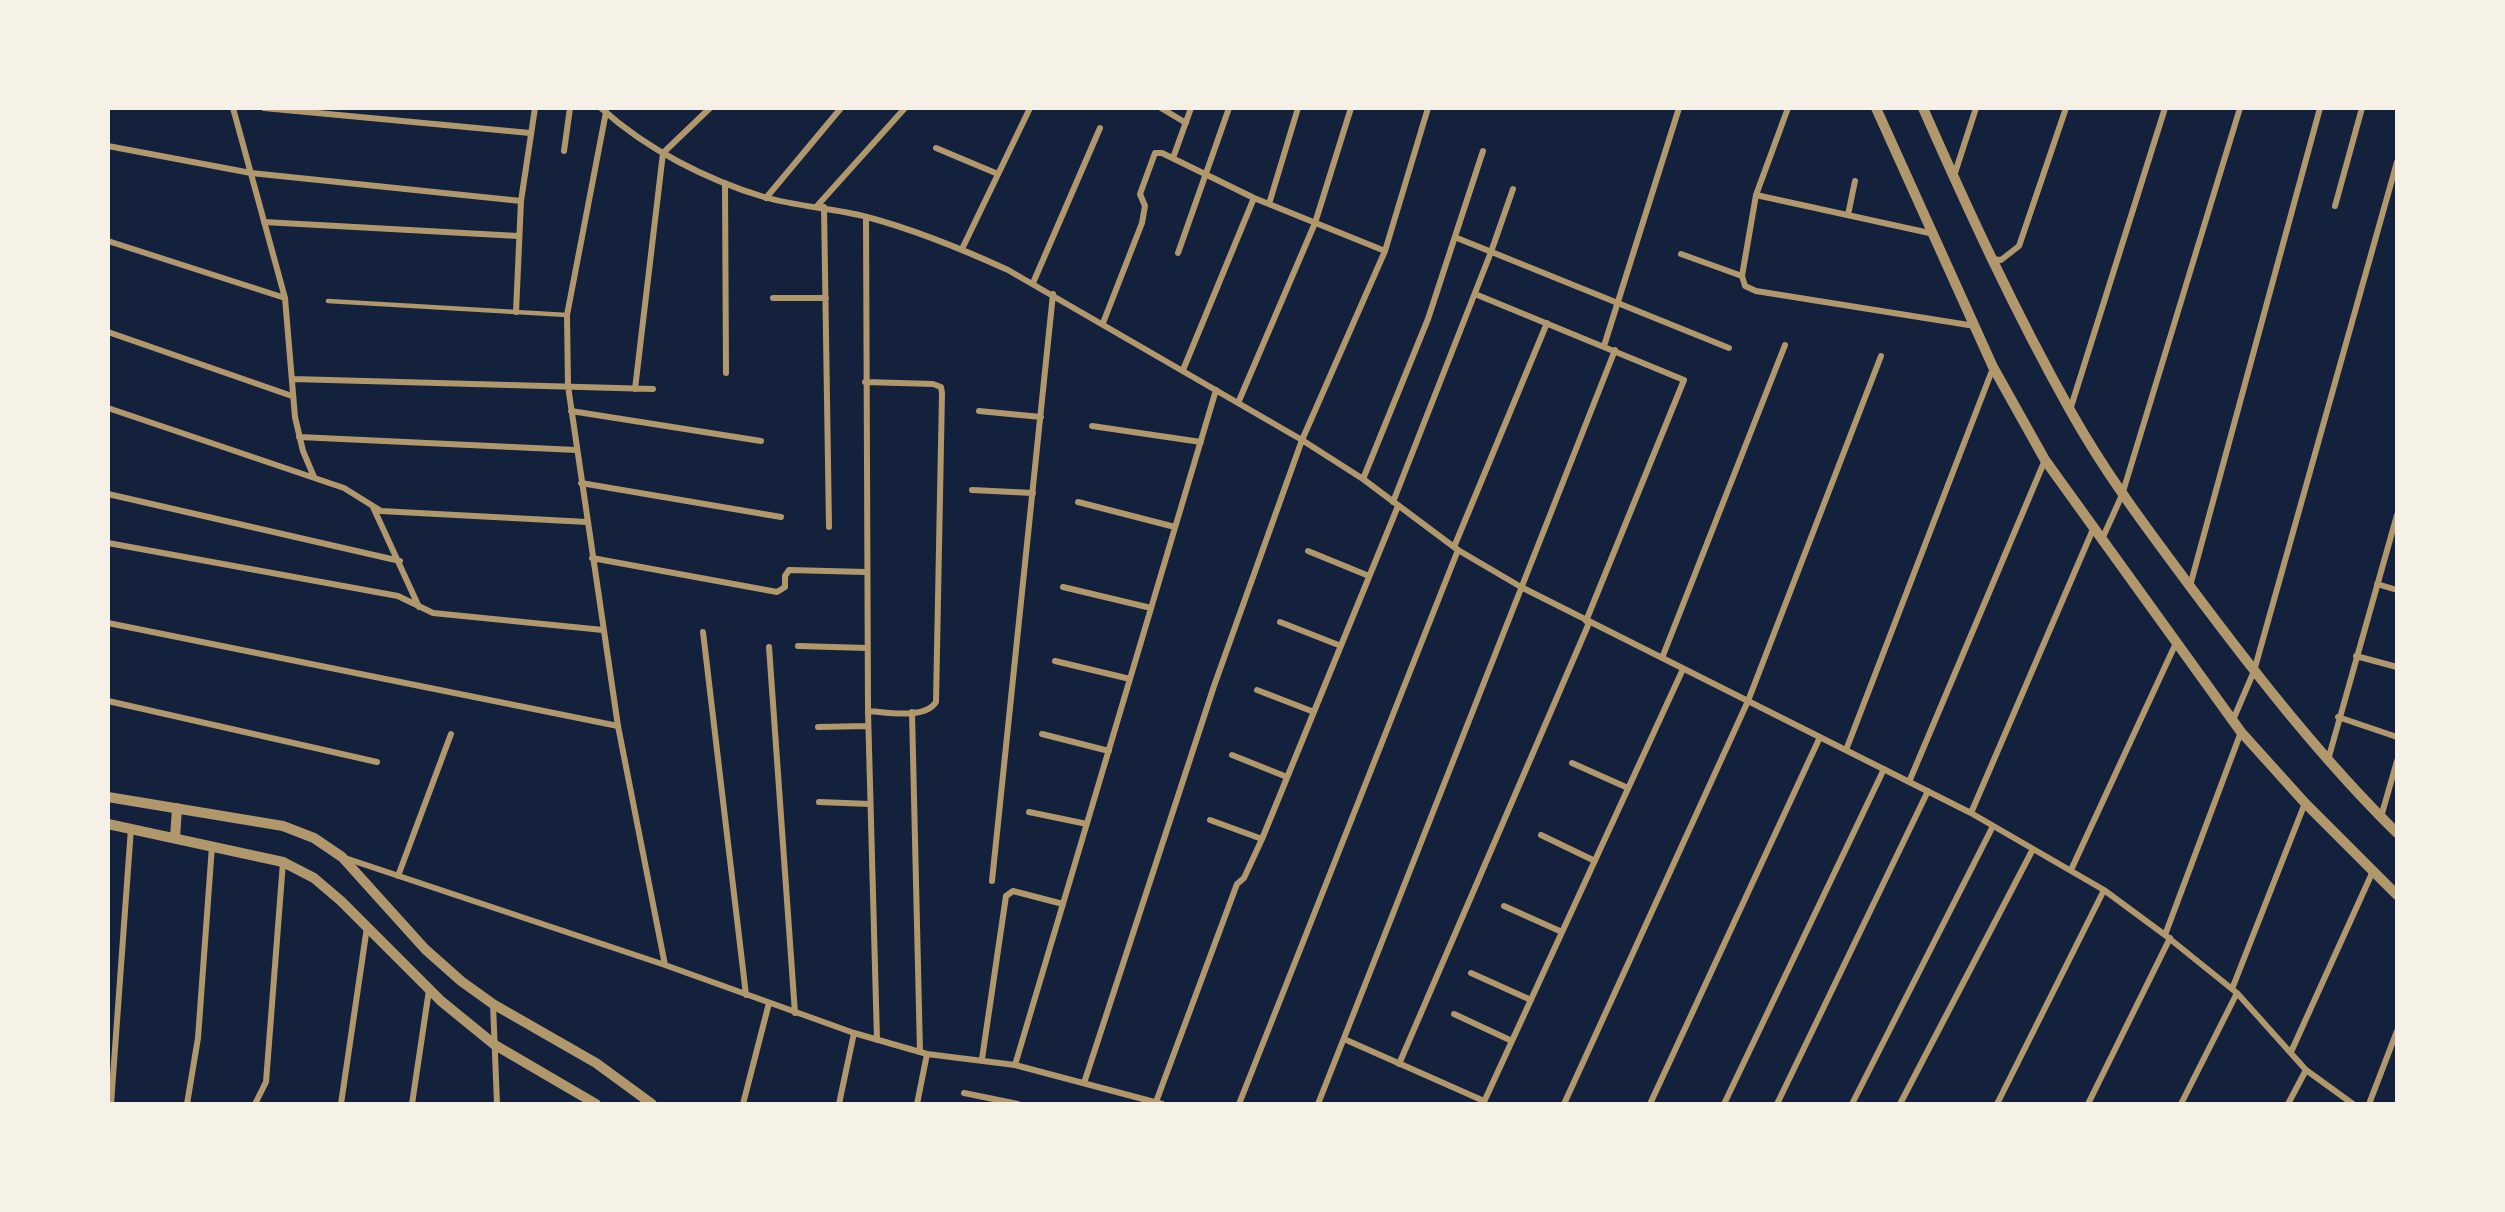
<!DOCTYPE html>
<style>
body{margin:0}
#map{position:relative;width:2505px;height:1212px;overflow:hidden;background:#14213d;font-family:"Alegreya Sans",sans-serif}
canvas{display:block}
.frame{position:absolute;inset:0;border:110px solid #f6f1e7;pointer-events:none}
</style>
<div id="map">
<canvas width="2505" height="1212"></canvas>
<div class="frame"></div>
</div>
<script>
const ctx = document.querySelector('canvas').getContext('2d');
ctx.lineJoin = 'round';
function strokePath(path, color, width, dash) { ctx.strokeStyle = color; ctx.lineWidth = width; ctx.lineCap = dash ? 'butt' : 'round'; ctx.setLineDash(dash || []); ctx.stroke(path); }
strokePath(new Path2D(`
 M 328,301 L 567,315`), '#b1986c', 4.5);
strokePath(new Path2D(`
 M 233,108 L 285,298 L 295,417 L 303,451 L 314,477
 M 264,108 L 530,133
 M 601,108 C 646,149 707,180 764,197 C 798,207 834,208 867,217 C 916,230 962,249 1008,270 L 1302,440 L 1363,479 L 1458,550 L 1521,587 L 1971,813 L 2104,890 L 2165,935 L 2237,993 L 2306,1070 L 2353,1104
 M 1161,108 L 1186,123
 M 1788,108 L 1756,195 L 1742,276 L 1745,286 L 1756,291 L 1975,326
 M 606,112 L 567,315 L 568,386 L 618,726 L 665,965
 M 108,146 L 251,173 L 521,201
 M 936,148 L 998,174
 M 564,151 L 570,108
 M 1173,158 L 1191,108
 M 1954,176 L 1976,108
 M 725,183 L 726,373
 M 1756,195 L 1934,234
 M 766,198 L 841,108
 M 1269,204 L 1298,108
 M 817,206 L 905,108
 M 2335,206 L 2362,108
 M 824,207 L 829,527
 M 1848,215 L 1855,181
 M 866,217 L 868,711 L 877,1040
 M 264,222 L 518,236
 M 1457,238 L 1729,348
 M 108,241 L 285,298
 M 962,249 L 1030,108
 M 1178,253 L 1229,108
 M 1681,254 L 1742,276
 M 1992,259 L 2001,260 L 2019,246 L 2066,108
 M 1033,283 L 1100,128
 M 1475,294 L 1684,380 L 1586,621
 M 773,298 L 826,298
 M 516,312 L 521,201 L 535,108
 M 1103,323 L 1142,223 L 1145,206 L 1140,194 L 1155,153 L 1162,153 L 1254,198 L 1385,251
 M 108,332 L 292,396
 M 1604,346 L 1679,108
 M 1183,370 L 1254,198
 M 293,379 L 653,389
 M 865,382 L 933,384 L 941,387 L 942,393 L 936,702 C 925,720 886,712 868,711
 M 635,389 L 663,153 L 710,108
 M 1238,403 L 1315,223 L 1351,108
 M 108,408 L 344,488 L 381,511 L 587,522
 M 2070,410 L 2165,108
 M 571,411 L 761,441
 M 979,411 L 1041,417
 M 1092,426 L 1201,442
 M 299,437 L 576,450
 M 1363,479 L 1428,319 L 1483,151
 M 581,483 L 781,517
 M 972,490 L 1033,493
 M 108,494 L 400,561
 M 1078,502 L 1175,527
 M 1393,502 L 1491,252 L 1513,189
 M 373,507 L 419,607
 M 2103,537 L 2122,495 L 2240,108
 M 108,543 L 398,596 L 433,613 L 603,630
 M 1454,547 L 1547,323
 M 1308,551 L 1369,576
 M 592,558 L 777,592 L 785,587 L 785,576 L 789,570 L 866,572
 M 2377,584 L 2397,590
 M 2190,586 L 2320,108
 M 1063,587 L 1151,608
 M 1280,622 L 1341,646
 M 108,623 L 618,726
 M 703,632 L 746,995
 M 798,646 L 867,648
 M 769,647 L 795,1013
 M 2356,656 L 2397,667
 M 1662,658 L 1785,345
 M 1055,661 L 1130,679
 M 1257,690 L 1314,712
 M 108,701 L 377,762
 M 912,712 L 920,1052
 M 2338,717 L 2397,737
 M 2233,720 L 2254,671 L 2397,162
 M 818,727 L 868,726
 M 1042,734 L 1109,751
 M 1846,750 L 1993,368
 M 1232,755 L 1287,777
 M 2328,760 L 2397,515
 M 1572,763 L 1628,788
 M 1909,782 L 2045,460
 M 819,802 L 870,804
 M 1029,812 L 1087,824
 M 1971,813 L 2094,527
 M 2381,817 L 2397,761
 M 1210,820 L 1262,839
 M 1541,835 L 1595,861
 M 345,858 L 665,965 L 854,1033 L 927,1054 L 1015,1065 L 1162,1104
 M 2071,870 L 2176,643
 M 398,876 L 451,734
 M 992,881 L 1053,294
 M 1504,906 L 1562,932
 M 2165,935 L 2241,732
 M 1471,973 L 1531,1000
 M 2232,989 L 2305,803
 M 493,1004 L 497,1104
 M 1454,1014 L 1512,1041
 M 1344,1039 L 1484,1101
 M 2291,1052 L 2373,871
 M 982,1059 L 1006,896 L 1013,891 L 1063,904
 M 1399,1064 L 1589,623
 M 1015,1065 L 1216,390
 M 1084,1083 L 1214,686 L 1302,440 L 1385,251 L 1428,108
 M 964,1093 L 1018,1104
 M 1156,1102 L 1237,884 L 1244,878 L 1262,839 L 1398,506
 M 111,1104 L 131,828
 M 187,1104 L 198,1038 L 212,846
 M 255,1104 L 266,1082 L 283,862
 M 341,1104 L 367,927
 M 412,1104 L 429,990
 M 743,1104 L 769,1003
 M 839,1104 L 854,1033
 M 917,1104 L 927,1054
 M 1239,1104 L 1458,550
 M 1318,1104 L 1615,350
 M 1483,1104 L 1683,669
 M 1564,1104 L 1748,701 L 1881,356
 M 1650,1104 L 1820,737
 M 1724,1104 L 1884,769
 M 1777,1104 L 1928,791
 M 1852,1104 L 1993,826
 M 1900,1104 L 2033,849
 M 1997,1104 L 2104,890
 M 2088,1104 L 2170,938
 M 2181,1104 L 2237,993
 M 2288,1104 L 2306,1070
 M 2369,1104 L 2397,1031`), '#b1986c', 6);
strokePath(new Path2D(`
 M 1876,108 L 1993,367 L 2045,460 L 2241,732 L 2305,803 L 2397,895
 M 1923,108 C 1968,210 2015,312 2070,410 C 2106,475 2151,534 2195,593 C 2258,677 2322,759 2397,833
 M 108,797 L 283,826 L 314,838 L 342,857 L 425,949 L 461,981 L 493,1004 L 596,1063 L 652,1104
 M 108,824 L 283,862 L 314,878 L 341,901 L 441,1001 L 495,1045 L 596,1104
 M 175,838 L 177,808`), '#b1986c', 10);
</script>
